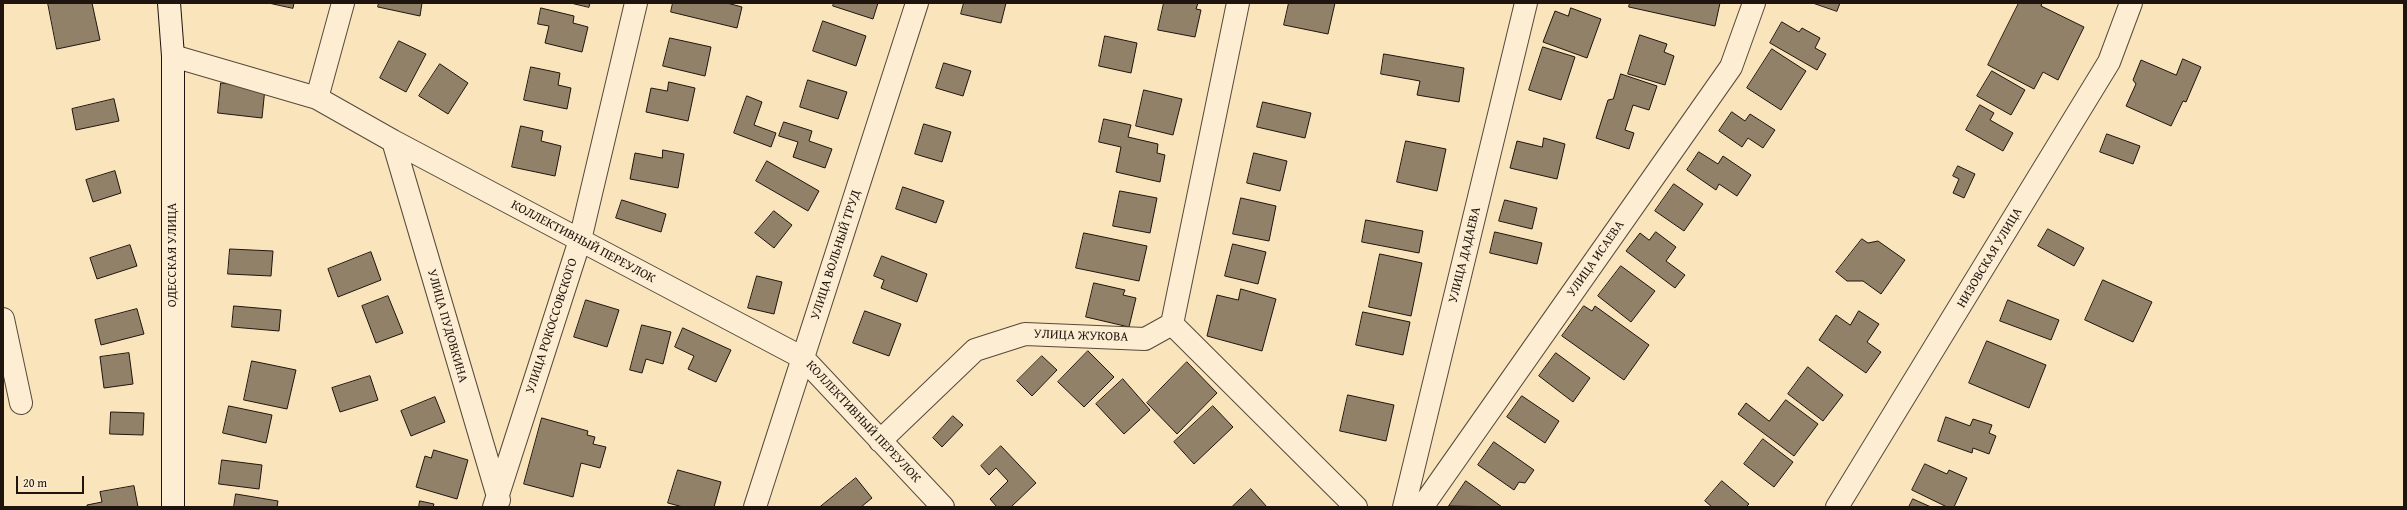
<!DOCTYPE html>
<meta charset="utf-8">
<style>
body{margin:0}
#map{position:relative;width:2407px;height:510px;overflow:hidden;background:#fae4bc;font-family:"Gentium Book Plus",serif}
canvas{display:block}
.frame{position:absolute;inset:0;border:4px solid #20150e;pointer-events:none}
.scale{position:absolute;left:16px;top:476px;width:68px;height:18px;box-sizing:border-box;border:2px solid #20150e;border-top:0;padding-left:5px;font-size:12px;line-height:14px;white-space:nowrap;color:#20150e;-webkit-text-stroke:3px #fcedd3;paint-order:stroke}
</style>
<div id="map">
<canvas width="2407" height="510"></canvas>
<div class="frame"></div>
<div class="scale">20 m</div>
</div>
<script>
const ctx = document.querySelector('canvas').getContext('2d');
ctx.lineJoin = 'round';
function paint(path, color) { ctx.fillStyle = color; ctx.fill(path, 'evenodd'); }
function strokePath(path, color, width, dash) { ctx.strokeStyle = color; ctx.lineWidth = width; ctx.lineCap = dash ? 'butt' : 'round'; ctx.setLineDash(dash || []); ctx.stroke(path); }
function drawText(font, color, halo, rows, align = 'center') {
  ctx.font = font + ' "Gentium Book Plus",serif'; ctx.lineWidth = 3.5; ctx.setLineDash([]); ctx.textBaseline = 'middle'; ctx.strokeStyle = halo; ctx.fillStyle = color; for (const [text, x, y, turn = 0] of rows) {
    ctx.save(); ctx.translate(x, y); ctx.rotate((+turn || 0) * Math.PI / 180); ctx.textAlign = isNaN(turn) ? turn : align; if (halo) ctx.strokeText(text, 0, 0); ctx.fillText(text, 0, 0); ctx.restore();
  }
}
const building = new Path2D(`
 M 48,3 L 92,3 L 100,40 L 57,49 Z
 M 269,3 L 294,3 L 293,8 Z
 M 379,3 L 422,3 L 420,16 L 378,7 Z
 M 571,3 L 590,3 L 589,7 Z
 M 673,3 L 727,3 L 742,7 L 737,28 L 671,12 Z
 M 834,3 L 878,3 L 873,19 L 833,6 Z
 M 964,3 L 1006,3 L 1001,23 L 961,14 Z
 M 1164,3 L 1198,3 L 1196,9 L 1201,10 L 1195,37 L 1158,30 Z
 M 1289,3 L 1335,3 L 1328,34 L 1284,25 Z
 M 1630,3 L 1720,3 L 1715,26 L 1629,7 Z
 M 1813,3 L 1840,3 L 1837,11 Z
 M 2019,3 L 2042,3 L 2041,6 L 2084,27 L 2058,80 L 2043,72 L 2034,89 L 1988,65 Z
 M 541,8 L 574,16 L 573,23 L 588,27 L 582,52 L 545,43 L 549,26 L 538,24 Z
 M 1571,8 L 1601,19 L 1587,58 L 1543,42 L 1555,11 L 1568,16 Z
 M 823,21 L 866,36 L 856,66 L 813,51 Z
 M 1782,22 L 1799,32 L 1802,28 L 1820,38 L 1815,48 L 1826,54 L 1817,70 L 1770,43 Z
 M 1640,35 L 1667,44 L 1664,52 L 1674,56 L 1665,85 L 1628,74 Z
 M 1105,36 L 1137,43 L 1131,73 L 1099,66 Z
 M 670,38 L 711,47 L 705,76 L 663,66 Z
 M 399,41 L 426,54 L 406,92 L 380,78 Z
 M 1543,47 L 1575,57 L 1561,100 L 1529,90 Z
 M 1772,49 L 1806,71 L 1781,110 L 1747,88 Z
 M 1384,54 L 1464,68 L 1459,102 L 1417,95 L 1420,81 L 1381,74 Z
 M 2183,59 L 2201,67 L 2186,102 L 2183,101 L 2171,126 L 2126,106 L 2136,84 L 2133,80 L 2141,60 L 2176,75 Z
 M 944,63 L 971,71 L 963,96 L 936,88 Z
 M 440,64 L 468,83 L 448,114 L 419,96 Z
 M 531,67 L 560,73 L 558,85 L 571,88 L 567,109 L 524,100 Z
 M 1992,71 L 2025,90 L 2011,115 L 1977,96 Z
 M 1621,74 L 1657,86 L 1649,110 L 1633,105 L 1625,130 L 1634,133 L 1629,149 L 1596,138 L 1608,100 L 1613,99 Z
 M 808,80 L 847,92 L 838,119 L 800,107 Z
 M 669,82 L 695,88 L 688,121 L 646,112 L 651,88 L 667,91 Z
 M 221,83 L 265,88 L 262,118 L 218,113 Z
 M 1144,90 L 1182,99 L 1173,135 L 1136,126 Z
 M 747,96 L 762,102 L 754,125 L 776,133 L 771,147 L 734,133 Z
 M 114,99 L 119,121 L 76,130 L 72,109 Z
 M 1263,102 L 1311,113 L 1305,138 L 1257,127 Z
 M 1980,105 L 1994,113 L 1990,120 L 2013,133 L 2003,151 L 1966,130 Z
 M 1732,112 L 1745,121 L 1750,114 L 1775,130 L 1763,148 L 1748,138 L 1742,147 L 1719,131 Z
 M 1104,119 L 1131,125 L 1128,137 L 1158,144 L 1157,153 L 1165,155 L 1160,182 L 1116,172 L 1121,147 L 1099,142 Z
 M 784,122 L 812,131 L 809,141 L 832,149 L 825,168 L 793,157 L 798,142 L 779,136 Z
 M 924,124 L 951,132 L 942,162 L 915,154 Z
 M 521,126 L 543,131 L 541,141 L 561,146 L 555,176 L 512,167 Z
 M 2107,134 L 2140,146 L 2133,164 L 2100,152 Z
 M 1544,138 L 1565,144 L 1557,179 L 1510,168 L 1517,141 L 1542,147 Z
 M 1406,141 L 1446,149 L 1437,191 L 1397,182 Z
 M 663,150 L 684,154 L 678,188 L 630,179 L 635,153 L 662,158 Z
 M 1699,152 L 1718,164 L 1723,156 L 1751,175 L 1737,196 L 1719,184 L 1716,190 L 1687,170 Z
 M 1254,153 L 1287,161 L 1280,191 L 1247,183 Z
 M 767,161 L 819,191 L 808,211 L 756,181 Z
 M 1958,166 L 1975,174 L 1964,198 L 1953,193 L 1959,179 L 1953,176 Z
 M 115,171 L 121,193 L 93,202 L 86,180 Z
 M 1674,184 L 1703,204 L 1684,231 L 1655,211 Z
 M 903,187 L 944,201 L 936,223 L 896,209 Z
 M 1120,191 L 1157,198 L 1150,233 L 1113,226 Z
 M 1241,198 L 1276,206 L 1269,241 L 1233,234 Z
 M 622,200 L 666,214 L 661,232 L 616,218 Z
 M 1505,200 L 1537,208 L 1532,229 L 1499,221 Z
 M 774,211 L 792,225 L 774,248 L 755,233 Z
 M 1366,220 L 1423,231 L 1419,253 L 1362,242 Z
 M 2048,229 L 2084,248 L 2074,266 L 2038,246 Z
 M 1495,232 L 1542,243 L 1537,264 L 1490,253 Z
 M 1656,232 L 1676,247 L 1666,261 L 1685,275 L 1675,288 L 1626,251 L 1640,233 L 1649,240 Z
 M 1084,233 L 1147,246 L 1139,281 L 1076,268 Z
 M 1862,239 L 1868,243 L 1878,241 L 1905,260 L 1881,294 L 1863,281 L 1847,281 L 1836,272 Z
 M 1233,244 L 1266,252 L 1258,284 L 1225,276 Z
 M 130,245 L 137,266 L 97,279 L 90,258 Z
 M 230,249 L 273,251 L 271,276 L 228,274 Z
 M 371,252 L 381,280 L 338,297 L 328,269 Z
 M 1380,254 L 1422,263 L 1411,316 L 1369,307 Z
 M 882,256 L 927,274 L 917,302 L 881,288 L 884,280 L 874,276 Z
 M 1621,266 L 1655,291 L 1631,322 L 1598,296 Z
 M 757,276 L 782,282 L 774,314 L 748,308 Z
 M 2103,280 L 2152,302 L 2133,342 L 2085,320 Z
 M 1094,283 L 1125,290 L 1123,295 L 1136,298 L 1129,327 L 1086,317 Z
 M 1241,289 L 1276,299 L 1262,351 L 1207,336 L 1217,295 L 1238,300 Z
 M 388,296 L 403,333 L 376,343 L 362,306 Z
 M 586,300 L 619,310 L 607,347 L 574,337 Z
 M 2008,300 L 2059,320 L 2051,340 L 2000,321 Z
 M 234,306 L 281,310 L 279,331 L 232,327 Z
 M 1584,306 L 1592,311 L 1595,306 L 1649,345 L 1624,380 L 1562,336 Z
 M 137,309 L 144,334 L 101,345 L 95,320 Z
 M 865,311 L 901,324 L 889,356 L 853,343 Z
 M 1859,311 L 1879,324 L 1867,342 L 1881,352 L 1866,373 L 1819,340 L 1836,315 L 1850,325 Z
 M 1363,312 L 1410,322 L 1403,355 L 1356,345 Z
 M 642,325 L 671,332 L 663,364 L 646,359 L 642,373 L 630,370 Z
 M 683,328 L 731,350 L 716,382 L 688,369 L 694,356 L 675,347 Z
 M 1987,341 L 2046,365 L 2029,408 L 1969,383 Z
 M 1088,351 L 1114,377 L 1084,407 L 1058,382 Z
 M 129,353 L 133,384 L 104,388 L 100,357 Z
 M 1556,353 L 1590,378 L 1573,402 L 1539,376 Z
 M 1042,356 L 1057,370 L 1032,396 L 1017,381 Z
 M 252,361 L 296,370 L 287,409 L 244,400 Z
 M 1187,362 L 1217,393 L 1177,434 L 1147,403 Z
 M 1808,367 L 1843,395 L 1823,421 L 1788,394 Z
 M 370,376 L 378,400 L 340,412 L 332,388 Z
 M 1123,379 L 1150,410 L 1124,434 L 1096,404 Z
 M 1348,395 L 1394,405 L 1386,441 L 1340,431 Z
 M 1522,396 L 1559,421 L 1545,443 L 1507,417 Z
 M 435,397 L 445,422 L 411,436 L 401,411 Z
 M 1786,400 L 1818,424 L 1794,456 L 1738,414 L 1746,403 L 1769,421 Z
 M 229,406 L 272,415 L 266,443 L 223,433 Z
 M 1213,406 L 1233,427 L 1194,464 L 1174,442 Z
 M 111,412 L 144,413 L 143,435 L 110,434 Z
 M 953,416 L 963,425 L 942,447 L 933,438 Z
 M 1946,417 L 1970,426 L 1973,419 L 1992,425 L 1989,433 L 1996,436 L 1989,454 L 1973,448 L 1972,453 L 1938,441 Z
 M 542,418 L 588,431 L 587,435 L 595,437 L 593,444 L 606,447 L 600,468 L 581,463 L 573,497 L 524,484 Z
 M 1763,439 L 1793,462 L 1774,487 L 1744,464 Z
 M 1494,442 L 1534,470 L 1525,483 L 1519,482 L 1514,490 L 1478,465 Z
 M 1001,446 L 1036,483 L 1011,507 L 997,507 L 990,499 L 1008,481 L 996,468 L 989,475 L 981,466 Z
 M 434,450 L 468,460 L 457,499 L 416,487 L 425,456 L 431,458 Z
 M 222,460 L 262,465 L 259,489 L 219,484 Z
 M 1925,464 L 1947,474 L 1949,470 L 1967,478 L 1954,507 L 1947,507 L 1912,490 Z
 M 678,470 L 721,482 L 714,507 L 683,507 L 668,503 Z
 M 856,478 L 872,498 L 861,507 L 820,507 Z
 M 1466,481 L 1502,507 L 1449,506 Z
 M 1722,481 L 1749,504 L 1746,507 L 1712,507 L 1705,501 Z
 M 134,486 L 138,507 L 87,507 L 87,505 L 102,502 L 100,492 Z
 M 1251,489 L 1267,507 L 1232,507 Z
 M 236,494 L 278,501 L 277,507 L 234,507 Z
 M 1913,499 L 1931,507 L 1909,507 Z
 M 420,501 L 434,504 L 433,507 L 419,507 Z`);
paint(building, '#918168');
strokePath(building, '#20150e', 1);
const minor = new Path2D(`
 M 1238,3 L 1172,324 L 1356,507
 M 173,56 L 317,98 L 393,141 L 803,358 L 943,507
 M 317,98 L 343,3
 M 393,141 L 499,500
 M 3,319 L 21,403
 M 880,441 L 975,350 L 1025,334 L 1145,339 L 1172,324
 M 494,507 L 580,240 L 636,3
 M 755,507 L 917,3
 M 1404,507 L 1526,3
 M 1422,507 L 1731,67 L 1754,3
 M 1837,507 L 2109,62 L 2131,3`);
const secondary = new Path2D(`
 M 169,3 L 173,56 L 173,507`);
strokePath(minor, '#56493a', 24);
strokePath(secondary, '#20150e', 24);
strokePath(minor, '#fcedd3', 22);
strokePath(secondary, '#fcedd3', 22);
drawText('13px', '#20150e', '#fcedd3', [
 ["КОЛЛЕКТИВНЫЙ ПЕРЕУЛОК",583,242,28],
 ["ОДЕССКАЯ УЛИЦА",173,255,-90],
 ["УЛИЦА ВОЛЬНЫЙ ТРУД",836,255,-72],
 ["УЛИЦА ДАДАЕВА",1465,255,-76],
 ["НИЗОВСКАЯ УЛИЦА",1990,258,-59],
 ["УЛИЦА ИСАЕВА",1596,259,-55],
 ["УЛИЦА ПУДОВКИНА",447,326,74],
 ["УЛИЦА РОКОССОВСКОГО",552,326,-72],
 ["УЛИЦА ЖУКОВА",1081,336,2],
 ["КОЛЛЕКТИВНЫЙ ПЕРЕУЛОК",863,422,47]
]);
</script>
